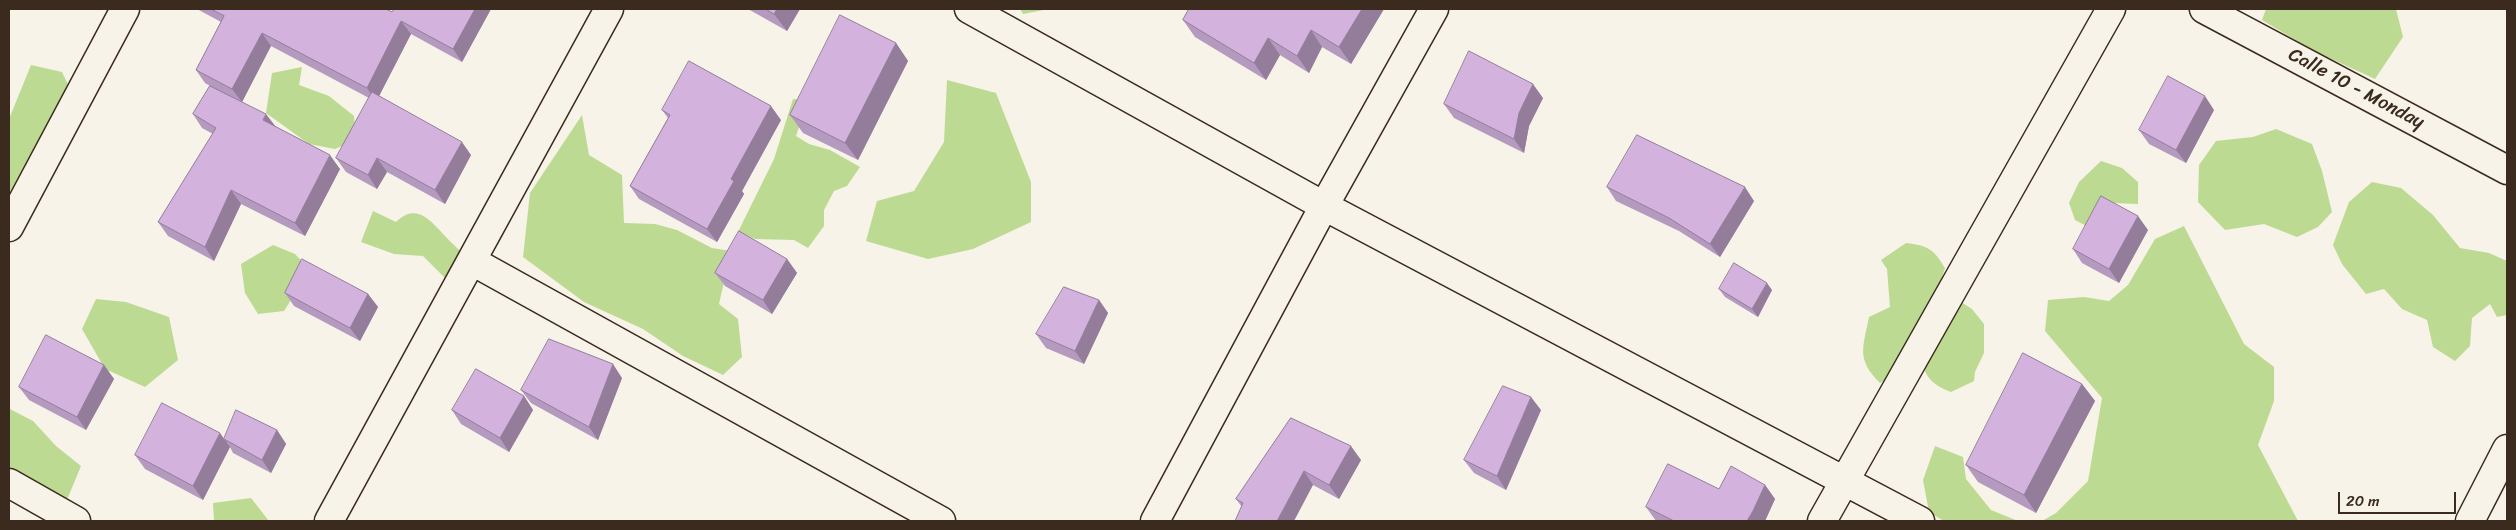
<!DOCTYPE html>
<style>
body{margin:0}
#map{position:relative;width:2516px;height:530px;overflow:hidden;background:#f7f3e8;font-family:Sriracha,sans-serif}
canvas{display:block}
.frame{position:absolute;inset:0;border:10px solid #3b2a1e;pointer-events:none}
.scale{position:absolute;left:2338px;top:492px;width:118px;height:22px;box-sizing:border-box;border:2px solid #3b2a1e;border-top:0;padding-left:6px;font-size:15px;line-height:18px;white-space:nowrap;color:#3b2a1e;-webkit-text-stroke:4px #f7f3e8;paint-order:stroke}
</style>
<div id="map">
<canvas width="2516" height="530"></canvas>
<div class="frame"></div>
<div class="scale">20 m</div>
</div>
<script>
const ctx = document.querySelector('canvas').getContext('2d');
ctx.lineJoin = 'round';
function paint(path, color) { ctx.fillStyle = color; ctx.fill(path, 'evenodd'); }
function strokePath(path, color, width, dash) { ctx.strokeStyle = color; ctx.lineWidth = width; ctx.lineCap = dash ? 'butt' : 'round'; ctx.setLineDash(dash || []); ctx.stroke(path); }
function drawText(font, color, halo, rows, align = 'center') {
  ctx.font = font + ' Sriracha,sans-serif'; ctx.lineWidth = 4; ctx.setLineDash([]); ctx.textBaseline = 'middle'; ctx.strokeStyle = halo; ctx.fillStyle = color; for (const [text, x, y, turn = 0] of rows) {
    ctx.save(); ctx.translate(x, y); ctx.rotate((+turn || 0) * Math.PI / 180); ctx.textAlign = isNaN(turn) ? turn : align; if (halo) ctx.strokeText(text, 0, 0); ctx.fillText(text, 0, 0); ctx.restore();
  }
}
paint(new Path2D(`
 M 1020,9 L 1079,9 L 1049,9 L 1023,14 Z
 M 2266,9 L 2396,9 L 2403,37 L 2375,79 L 2312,50 L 2262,20 Z
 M 31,65 L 62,72 L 71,91 L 9,204 L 9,119 Z
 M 302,67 L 299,85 L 329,96 L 354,116 L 356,140 L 335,149 L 309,144 L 266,113 L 272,73 Z
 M 947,80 L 996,93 L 1031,182 L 1031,222 L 973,249 L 928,259 L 866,241 L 877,201 L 914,191 L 944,142 Z
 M 793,99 L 808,100 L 796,136 L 809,144 L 830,150 L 860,167 L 847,186 L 834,191 L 824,210 L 824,226 L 808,248 L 794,240 L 755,239 L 738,232 L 774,159 Z
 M 582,115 L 589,155 L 622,175 L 624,223 L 655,224 L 677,230 L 712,248 L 731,251 L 719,304 L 738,319 L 742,357 L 723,375 L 683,356 L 643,329 L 584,302 L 523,257 L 530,193 Z
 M 2276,129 L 2312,144 L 2322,171 L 2332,212 L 2318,227 L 2297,237 L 2264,224 L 2225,230 L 2198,202 L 2199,165 L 2216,141 L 2253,137 Z
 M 2101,161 L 2122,168 L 2138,182 L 2138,204 L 2113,203 L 2090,228 L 2075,220 L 2069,203 L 2079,182 Z
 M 2372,182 L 2401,188 L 2433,215 L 2460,248 L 2489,253 L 2507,261 L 2507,315 L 2497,317 L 2490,304 L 2472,318 L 2470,346 L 2455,361 L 2433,347 L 2427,320 L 2402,309 L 2384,289 L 2366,294 L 2342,264 L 2333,245 L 2349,202 Z
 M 373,211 L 396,222 C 416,203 429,219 444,235 C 452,244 462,252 470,260 L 447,280 L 423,256 L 394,254 L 361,242 Z
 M 2184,226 L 2244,344 L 2274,367 L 2274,401 L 2258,445 L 2298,521 L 2042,521 L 2056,513 L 2088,481 L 2102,398 L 2045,331 L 2048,300 L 2084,297 L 2109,301 L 2128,285 L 2155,239 Z
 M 1906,243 C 1928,246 1933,248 1945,268 L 1929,317 L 1891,377 L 1880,383 C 1856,359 1863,348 1869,317 L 1890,307 L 1887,269 L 1881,260 Z
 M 273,245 L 295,254 L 310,270 L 284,311 L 258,314 L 245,293 L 241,264 Z
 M 96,299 L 126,302 L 169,317 L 178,360 L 145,387 L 105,369 L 82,329 Z
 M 1958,300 L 1972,309 L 1984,324 L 1984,353 L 1975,372 L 1974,381 L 1951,392 C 1937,387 1925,379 1923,363 Z
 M 10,409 L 33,421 L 56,446 L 81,466 L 61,514 L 9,469 Z
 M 1935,446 L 1963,457 L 1966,479 L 1991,510 L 2018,521 L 1944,521 L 1929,512 L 1923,480 Z
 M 251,498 L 269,521 L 214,521 L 213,503 Z`), '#bdda92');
const street = new Path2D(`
 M 969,9 L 1324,206 L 1920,521
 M 9,227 L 125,9
 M 472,261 L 941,521
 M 9,483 L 76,521
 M 329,521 L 609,9
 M 1155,521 L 1324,206 L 1434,9
 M 1822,521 L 2111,9
 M 2470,521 L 2507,449`);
const secondary = new Path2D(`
 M 2204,9 L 2507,170`);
strokePath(street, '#3b2a1e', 31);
strokePath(secondary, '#3b2a1e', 31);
strokePath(street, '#f7f3e8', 28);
strokePath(secondary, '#f7f3e8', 28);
paint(new Path2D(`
 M 197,9 L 386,9 L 392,12 L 394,9 L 491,9 L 462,62 L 411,34 L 379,96 L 471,155 L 445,204 L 387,172 L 377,189 L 346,172 L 336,158 L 369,98 L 271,46 L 242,102 L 276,127 L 340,169 L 305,236 L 241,204 L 214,261 L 168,236 L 158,222 L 213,134 L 202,128 L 193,114 L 210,86 L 205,83 L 196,70 L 221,22 Z
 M 748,9 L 800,9 L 787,31 Z
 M 1189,9 L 1384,9 L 1351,64 L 1322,47 L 1309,73 L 1280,55 L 1266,80 L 1195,37 L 1183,20 Z
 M 896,43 L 908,61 L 858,160 L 803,133 L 790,115 Z
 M 1543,98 L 1529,126 L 1524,153 L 1454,118 L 1444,104 Z
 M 662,110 L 781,120 L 742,191 L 744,194 L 717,242 L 639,199 L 630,186 L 668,118 Z
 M 2214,110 L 2186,163 L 2149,144 L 2139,130 Z
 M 1607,187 L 1754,201 L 1720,257 L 1679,231 L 1616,201 Z
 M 2148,230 L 2119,283 L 2082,263 L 2073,249 Z
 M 787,259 L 797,273 L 772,314 L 725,286 L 715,273 Z
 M 1719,289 L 1772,290 L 1758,317 L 1725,297 Z
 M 285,293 L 368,294 L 378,307 L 360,341 L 294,306 Z
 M 1099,300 L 1108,313 L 1084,364 L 1046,348 L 1036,334 Z
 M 104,365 L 114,379 L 86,430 L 29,400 L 19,387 Z
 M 622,378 L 598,440 L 531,403 L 521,390 Z
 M 2082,384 L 2095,401 L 2036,513 L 1978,482 L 1966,465 Z
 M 524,396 L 533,410 L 509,452 L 461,424 L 452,410 Z
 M 1541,410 L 1506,490 L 1474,473 L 1464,460 Z
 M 1291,418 L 1361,460 L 1339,499 L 1313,485 L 1242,507 L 1236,499 Z
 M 277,430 L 286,444 L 271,473 L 233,453 L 230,447 L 203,500 L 145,469 L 135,455 Z
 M 1765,485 L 1775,499 L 1765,521 L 1656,521 L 1646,507 L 1719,489 Z`), '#b59abf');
paint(new Path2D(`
 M 475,9 L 491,9 L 462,62 L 453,49 Z
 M 777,9 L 800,9 L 787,31 L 774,14 Z
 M 1362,9 L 1384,9 L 1351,64 L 1339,47 Z
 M 401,21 L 411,34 L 376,102 L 367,88 Z
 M 1311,30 L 1322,47 L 1309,73 L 1297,56 Z
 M 262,33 L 271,46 L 242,102 L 232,89 Z
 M 1268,38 L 1280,55 L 1266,80 L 1254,63 Z
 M 896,43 L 908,61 L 858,160 L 845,143 Z
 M 1533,84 L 1543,98 L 1529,126 L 1524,153 L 1514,139 L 1519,113 Z
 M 2205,96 L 2214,110 L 2186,163 L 2176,150 Z
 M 771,106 L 781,120 L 742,191 L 744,194 L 717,242 L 707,229 L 731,179 Z
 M 266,114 L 276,127 L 263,120 Z
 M 462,142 L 471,155 L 445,204 L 435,190 Z
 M 330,155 L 340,169 L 305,236 L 295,223 Z
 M 377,158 L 387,172 L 377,189 L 368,175 Z
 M 1745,187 L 1754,201 L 1720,257 L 1710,244 Z
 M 231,190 L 241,204 L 214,261 L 205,247 Z
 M 2138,216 L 2148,230 L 2119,283 L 2109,269 Z
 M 787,259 L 797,273 L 772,314 L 763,300 Z
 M 1767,283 L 1772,290 L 1758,317 L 1752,309 Z
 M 368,294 L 378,307 L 360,341 L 350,328 Z
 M 1099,300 L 1108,313 L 1084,364 L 1075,351 Z
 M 613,364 L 622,378 L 598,440 L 589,427 Z
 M 104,365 L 114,379 L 86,430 L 77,417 Z
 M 2082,384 L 2095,401 L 2036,513 L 2024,495 Z
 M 524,396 L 533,410 L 509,452 L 500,438 Z
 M 1531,397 L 1541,410 L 1506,490 L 1497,476 Z
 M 277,430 L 286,444 L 271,473 L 262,460 Z
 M 220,433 L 230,447 L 203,500 L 193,486 Z
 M 1351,446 L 1361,460 L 1339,499 L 1329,485 Z
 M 1304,471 L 1313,485 L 1294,521 L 1277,521 Z
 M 1765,485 L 1775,499 L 1765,521 L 1747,521 Z`), '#947d9b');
const building = new Path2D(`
 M 211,9 L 386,9 L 392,12 L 394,9 L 475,9 L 453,49 L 401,21 L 367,88 L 262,33 L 232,89 L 196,70 L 224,16 Z
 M 766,9 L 777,9 L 774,14 Z
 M 1189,9 L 1362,9 L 1339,47 L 1311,30 L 1297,56 L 1268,38 L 1254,63 L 1183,20 Z
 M 840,15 L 896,43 L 845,143 L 790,115 Z
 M 1469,51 L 1533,84 L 1519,113 L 1514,139 L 1444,104 Z
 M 689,61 L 771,106 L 731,179 L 734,181 L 707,229 L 630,186 L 670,115 L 662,110 Z
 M 2168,76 L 2205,96 L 2176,150 L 2139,130 Z
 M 210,86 L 266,114 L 263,120 L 330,155 L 295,223 L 231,190 L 205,247 L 158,222 L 216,128 L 193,114 Z
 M 372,92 L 462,142 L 435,190 L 377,158 L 368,175 L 336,158 Z
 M 1637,135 L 1745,187 L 1710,244 L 1669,218 L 1607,187 Z
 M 2101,196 L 2138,216 L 2109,269 L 2073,249 Z
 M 739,231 L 787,259 L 763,300 L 715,273 Z
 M 302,259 L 368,294 L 350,328 L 285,293 Z
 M 1734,263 L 1767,283 L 1752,309 L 1719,289 Z
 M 1064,287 L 1099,300 L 1075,351 L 1036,334 Z
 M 46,335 L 104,365 L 77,417 L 19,387 Z
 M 549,339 L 613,364 L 589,427 L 521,390 Z
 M 2023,353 L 2082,384 L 2024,495 L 1966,465 Z
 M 476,369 L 524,396 L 500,438 L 452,410 Z
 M 1503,386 L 1531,397 L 1497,476 L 1464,460 Z
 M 162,403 L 220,433 L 193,486 L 135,455 Z
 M 236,410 L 277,430 L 262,460 L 224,439 Z
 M 1291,418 L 1351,446 L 1329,485 L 1304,471 L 1277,521 L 1235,521 L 1243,503 L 1236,499 Z
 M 1668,464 L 1719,489 L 1731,466 L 1765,485 L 1753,511 L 1747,521 L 1674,521 L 1646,507 Z`);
paint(building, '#d3b3de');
strokePath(building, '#947d9b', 1);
drawText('19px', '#3b2a1e', '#f7f3e8', [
 ["Calle 10 - Monday",2356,89,28]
]);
</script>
